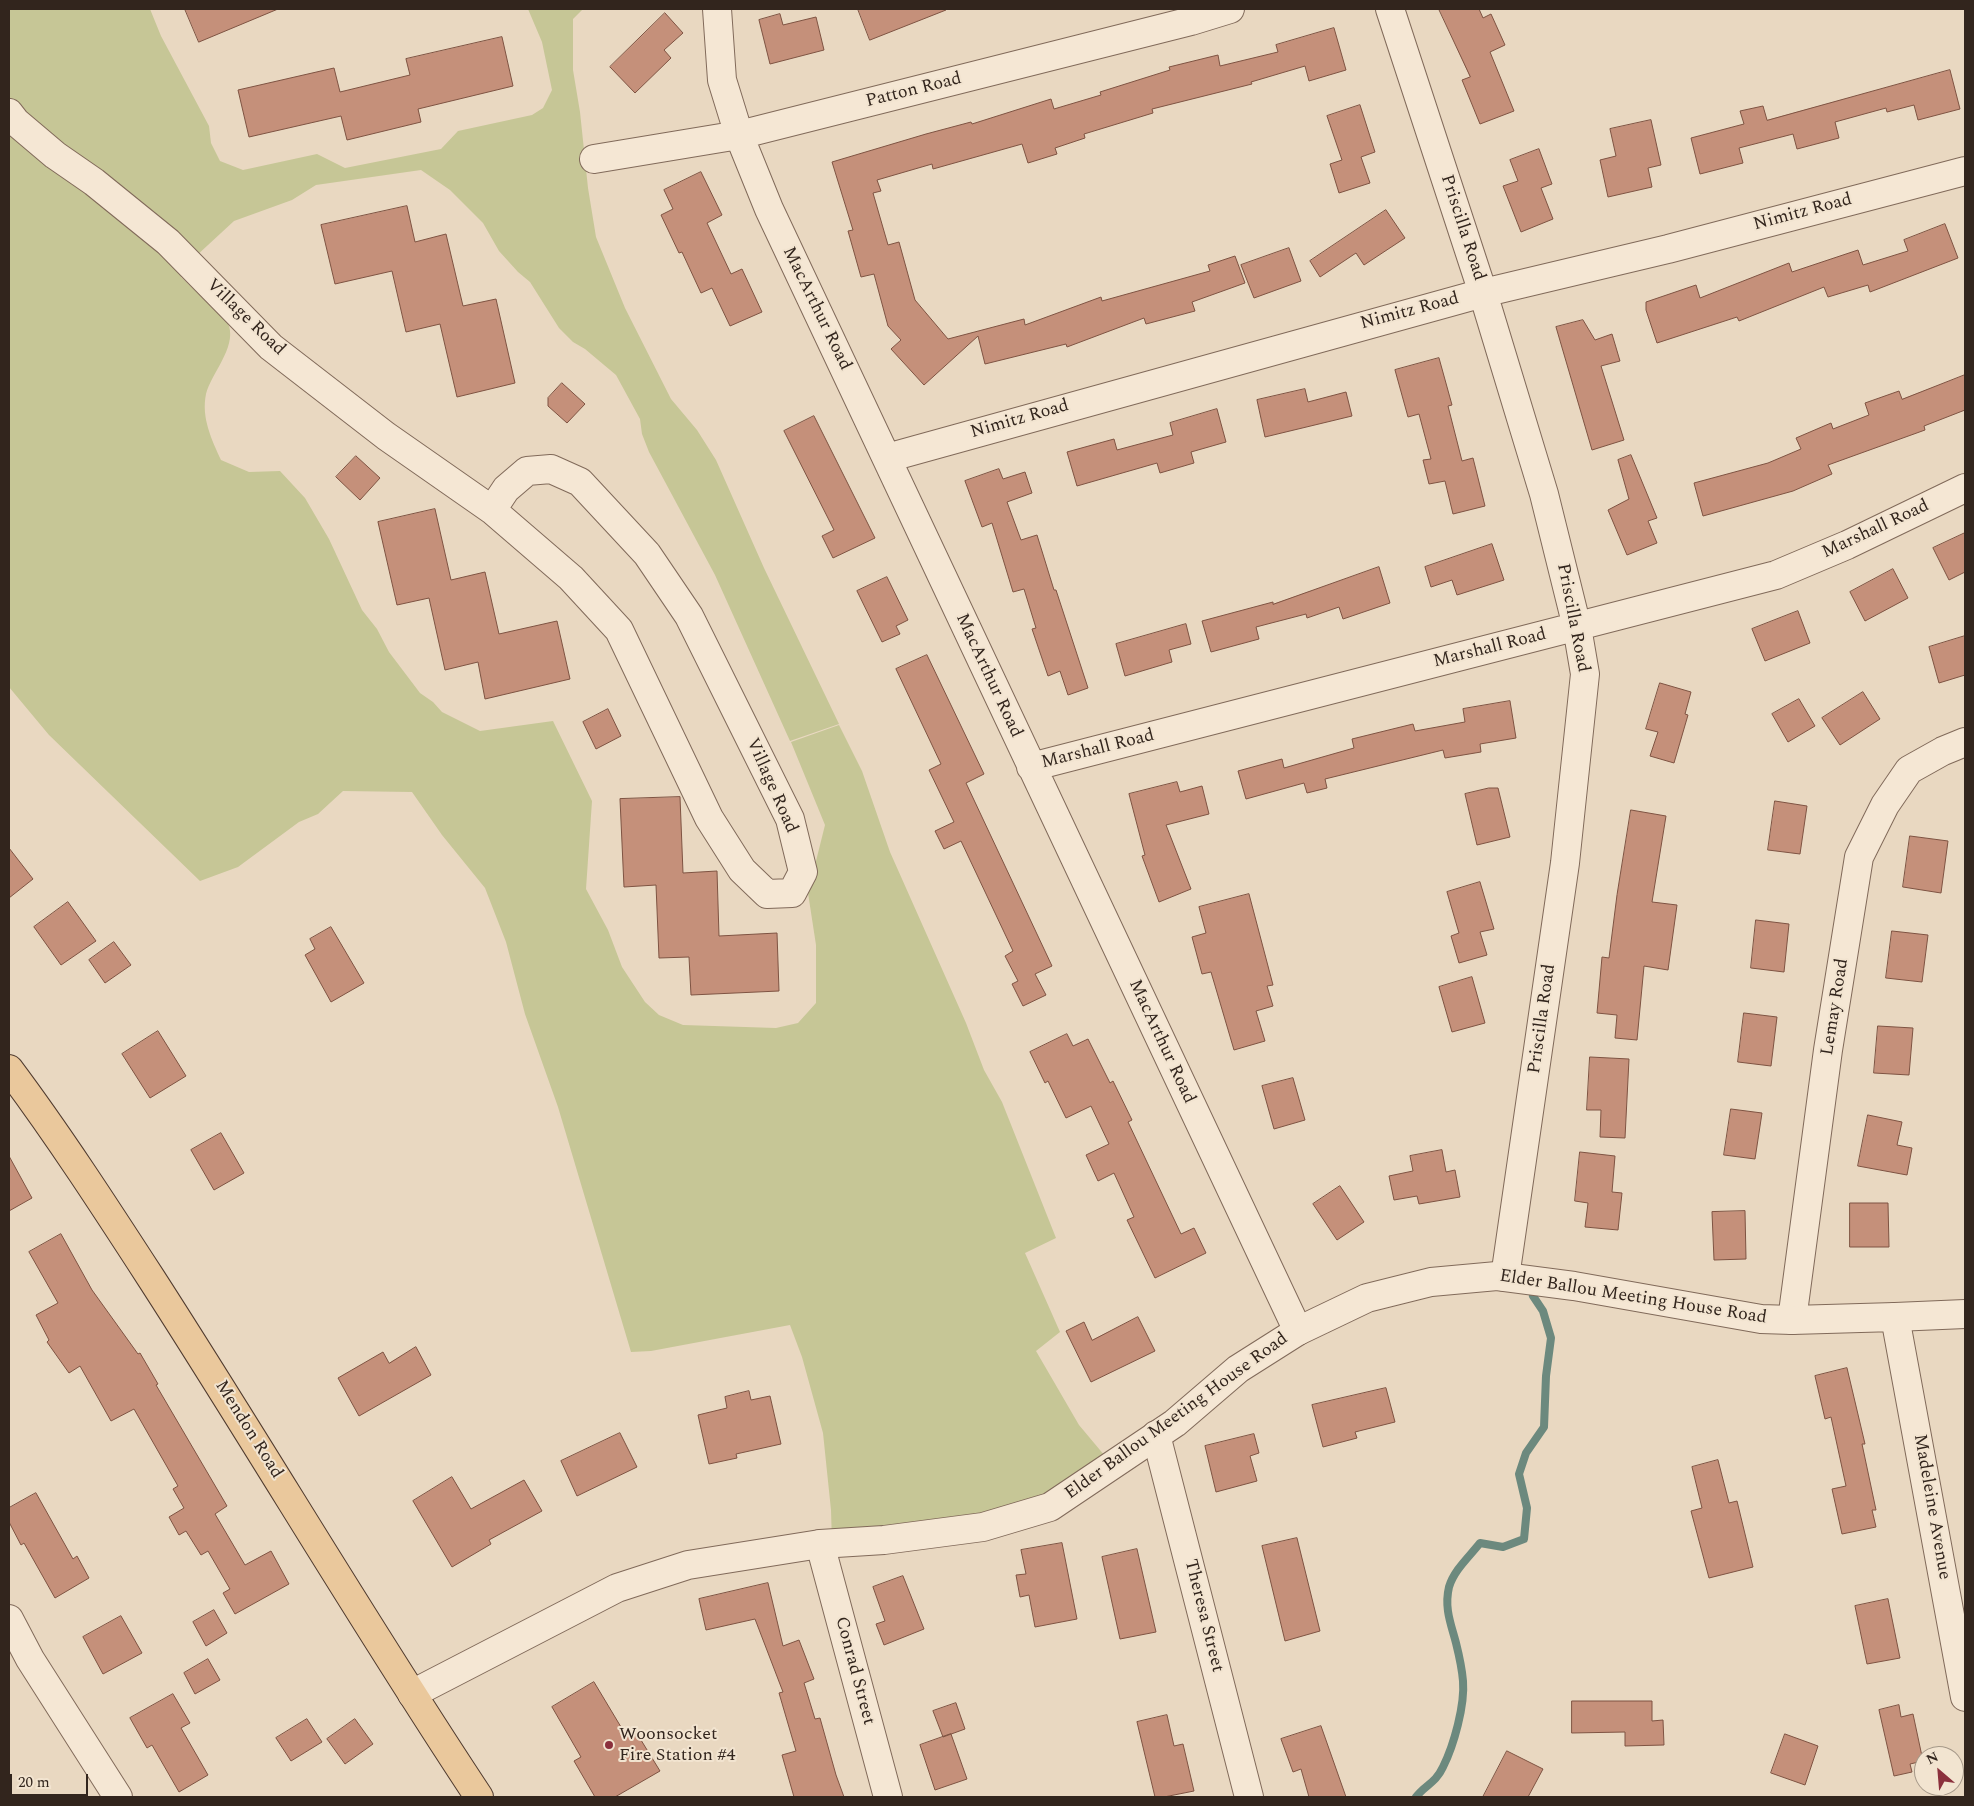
<!DOCTYPE html>
<style>
body{margin:0}
#map{position:relative;width:1974px;height:1806px;overflow:hidden;background:#e9d8c1;font-family:Spectral,serif}
canvas{display:block}
.frame{position:absolute;inset:0;border:10px solid #32251d;pointer-events:none}
.north{position:absolute;left:1914px;top:1746px;width:50px;height:50px;box-sizing:border-box;background:#f2e4d0;border:1px solid #a59888;border-radius:50%;rotate:333deg;font-size:14px;font-weight:700;line-height:20px;text-align:center;color:#32251d}
.north::after{content:'';display:block;margin:auto;width:18px;height:22px;background:#8b303c;clip-path:polygon(50% 0,100% 100%,50% 72%,0 100%)}
.scale{position:absolute;left:10px;top:1774px;width:78px;height:22px;box-sizing:border-box;border:2px solid #32251d;border-top:0;padding-left:6px;font-size:15px;line-height:18px;white-space:nowrap;color:#32251d;-webkit-text-stroke:4px #f2e4d0;paint-order:stroke}
</style>
<div id="map">
<canvas width="1974" height="1806"></canvas>
<div class="frame"></div>
<div class="north">N</div>
<div class="scale">20 m</div>
</div>
<script>
const ctx = document.querySelector('canvas').getContext('2d');
ctx.lineJoin = 'round';
function paint(path, color) { ctx.fillStyle = color; ctx.fill(path, 'evenodd'); }
function strokePath(path, color, width, dash) { ctx.strokeStyle = color; ctx.lineWidth = width; ctx.lineCap = dash ? 'butt' : 'round'; ctx.setLineDash(dash || []); ctx.stroke(path); }
function drawText(font, color, halo, rows, align = 'center') {
  ctx.font = font + ' Spectral,serif'; ctx.lineWidth = 4; ctx.setLineDash([]); ctx.textBaseline = 'middle'; ctx.strokeStyle = halo; ctx.fillStyle = color; for (const [text, x, y, turn = 0] of rows) {
    ctx.save(); ctx.translate(x, y); ctx.rotate((+turn || 0) * Math.PI / 180); ctx.textAlign = isNaN(turn) ? turn : align; if (halo) ctx.strokeText(text, 0, 0); ctx.fillText(text, 0, 0); ctx.restore();
  }
}
paint(new Path2D(`
 M 9,9 L 150,9 L 161,36 L 209,126 L 211,143 L 220,161 L 243,170 L 317,154 L 345,168 L 441,149 L 458,131 L 532,115 L 543,108 L 552,90 L 542,42 L 528,9 L 583,9 L 573,19 L 573,70 L 580,112 L 588,188 L 596,237 L 625,308 L 671,399 L 697,430 L 716,460 L 764,568 L 839,724 L 790,741 L 715,575 L 649,452 L 642,434 L 640,419 L 616,375 L 585,349 L 573,342 L 559,328 L 530,282 L 518,272 L 499,251 L 483,223 L 450,190 L 421,170 L 316,185 L 292,200 L 234,221 L 195,257 L 181,277 C 189,285 227,319 229,326 C 236,348 211,374 206,394 C 201,418 212,440 221,460 L 249,472 L 280,471 L 305,498 L 329,539 L 362,610 L 377,629 L 389,652 L 420,693 L 433,702 L 442,712 L 480,731 L 553,721 L 592,801 L 586,889 L 608,930 L 622,967 L 645,1002 L 659,1015 L 683,1025 L 776,1028 L 798,1023 L 816,1003 L 816,945 L 808,893 L 825,825 L 791,742 L 839,725 L 862,771 L 890,852 L 966,1023 L 984,1070 L 1002,1102 L 1056,1238 L 1025,1253 L 1060,1332 L 1036,1351 L 1079,1425 L 1110,1462 L 1039,1509 L 832,1543 L 831,1510 L 823,1433 L 802,1357 L 790,1325 L 651,1351 L 631,1352 L 558,1107 L 525,1014 L 506,942 L 485,888 L 442,835 L 412,792 L 343,791 L 318,814 L 299,822 L 238,867 L 200,881 L 49,735 L 9,687 Z`), '#c6c696');
strokePath(new Path2D(`
 M 1416,1797 C 1426,1784 1435,1784 1443,1767 C 1454,1745 1465,1705 1463,1681 C 1462,1669 1459,1655 1456,1643 C 1451,1624 1444,1608 1449,1587 C 1454,1570 1469,1557 1480,1543 L 1503,1547 L 1524,1539 L 1527,1508 L 1519,1474 L 1526,1453 L 1544,1427 L 1546,1376 L 1551,1338 L 1543,1311 L 1533,1296`), '#6c897e', 8);
const building = new Path2D(`
 M 185,9 L 278,9 L 199,42 Z
 M 858,9 L 946,9 L 946,10 L 870,40 Z
 M 1439,9 L 1479,9 L 1483,18 L 1491,14 L 1505,45 L 1490,52 L 1514,111 L 1480,124 L 1462,80 L 1470,77 Z
 M 665,13 L 683,33 L 664,50 L 671,58 L 635,93 L 610,67 Z
 M 780,14 L 783,25 L 816,17 L 824,50 L 770,64 L 759,20 Z
 M 1334,28 L 1346,70 L 1309,81 L 1305,66 L 1251,82 L 1252,84 L 1152,109 L 1153,113 L 1084,134 L 1085,138 L 1055,148 L 1057,154 L 1028,163 L 1022,144 L 933,169 L 932,164 L 877,180 L 881,191 L 873,193 L 888,245 L 899,242 L 915,300 L 948,339 L 1024,319 L 1025,325 L 1101,297 L 1102,301 L 1210,271 L 1208,265 L 1235,256 L 1245,283 L 1192,302 L 1195,311 L 1146,324 L 1144,318 L 1067,347 L 1066,344 L 985,364 L 978,336 L 924,385 L 891,349 L 901,340 L 888,326 L 874,274 L 861,277 L 848,231 L 853,230 L 832,162 L 926,134 L 971,122 L 972,124 L 1051,99 L 1054,109 L 1101,95 L 1100,92 L 1170,70 L 1169,67 L 1218,55 L 1220,66 L 1278,52 L 1276,45 Z
 M 502,37 L 513,86 L 418,109 L 421,122 L 347,140 L 341,116 L 249,137 L 238,90 L 334,68 L 340,92 L 410,75 L 406,59 Z
 M 1950,70 L 1960,109 L 1918,120 L 1914,105 L 1887,112 L 1886,108 L 1835,122 L 1839,138 L 1797,149 L 1793,134 L 1739,148 L 1743,163 L 1700,174 L 1691,138 L 1744,124 L 1740,111 L 1763,106 L 1767,120 Z
 M 1360,105 L 1375,152 L 1361,157 L 1370,183 L 1339,193 L 1330,164 L 1342,160 L 1327,116 Z
 M 1651,120 L 1661,165 L 1648,168 L 1652,187 L 1608,197 L 1600,160 L 1616,156 L 1610,129 Z
 M 1539,149 L 1552,184 L 1541,188 L 1553,219 L 1521,232 L 1503,186 L 1518,181 L 1510,160 Z
 M 701,172 L 722,215 L 707,223 L 731,274 L 742,269 L 762,312 L 730,326 L 712,288 L 701,293 L 682,252 L 679,253 L 661,215 L 673,209 L 664,190 Z
 M 407,206 L 415,242 L 446,234 L 463,306 L 496,299 L 515,383 L 457,397 L 440,324 L 406,332 L 392,271 L 335,284 L 321,225 Z
 M 1386,210 L 1405,238 L 1364,265 L 1356,253 L 1320,277 L 1310,261 Z
 M 1945,224 L 1958,258 L 1870,292 L 1868,285 L 1828,297 L 1824,287 L 1739,321 L 1737,317 L 1657,343 L 1646,310 L 1646,302 L 1696,285 L 1700,298 L 1789,263 L 1792,272 L 1858,250 L 1863,265 L 1908,251 L 1904,240 Z
 M 1289,248 L 1301,281 L 1254,298 L 1241,265 Z
 M 1583,320 L 1595,340 L 1612,334 L 1620,361 L 1601,366 L 1624,440 L 1592,450 L 1556,327 Z
 M 1439,358 L 1452,405 L 1448,406 L 1462,461 L 1473,458 L 1485,506 L 1453,514 L 1445,481 L 1429,484 L 1423,460 L 1431,459 L 1419,414 L 1408,417 L 1395,370 Z
 M 1965,375 L 1965,410 L 1924,426 L 1925,430 L 1828,465 L 1832,474 L 1793,491 L 1703,516 L 1694,483 L 1768,463 L 1801,449 L 1796,438 L 1831,423 L 1833,429 L 1869,415 L 1865,403 L 1899,391 L 1902,399 Z
 M 562,383 L 585,404 L 567,423 L 548,406 L 548,398 Z
 M 1305,389 L 1308,402 L 1346,392 L 1352,416 L 1265,437 L 1257,400 Z
 M 1217,409 L 1226,442 L 1191,452 L 1194,463 L 1160,473 L 1157,463 L 1077,486 L 1067,452 L 1114,439 L 1117,450 L 1173,435 L 1170,423 Z
 M 814,416 L 875,538 L 833,558 L 822,536 L 834,530 L 784,431 Z
 M 1631,455 L 1657,518 L 1648,521 L 1657,543 L 1627,555 L 1608,510 L 1629,499 L 1618,460 Z
 M 356,456 L 380,478 L 360,500 L 336,477 Z
 M 999,469 L 1003,479 L 1025,472 L 1032,493 L 1007,502 L 1021,540 L 1037,535 L 1054,590 L 1056,590 L 1088,688 L 1068,695 L 1060,671 L 1048,676 L 1032,629 L 1036,628 L 1024,589 L 1013,592 L 992,523 L 982,527 L 965,481 Z
 M 435,509 L 451,580 L 485,572 L 499,634 L 557,621 L 570,679 L 485,699 L 478,662 L 445,670 L 429,598 L 397,605 L 378,522 Z
 M 1965,533 L 1965,572 L 1949,580 L 1933,548 Z
 M 1492,544 L 1504,580 L 1457,595 L 1452,580 L 1431,587 L 1425,567 Z
 M 1379,567 L 1390,603 L 1343,619 L 1339,607 L 1307,618 L 1306,614 L 1256,627 L 1259,639 L 1211,652 L 1202,621 L 1273,602 L 1273,604 Z
 M 1893,569 L 1908,598 L 1865,621 L 1850,592 Z
 M 887,577 L 908,620 L 896,626 L 900,634 L 882,642 L 857,591 Z
 M 1798,611 L 1810,643 L 1765,661 L 1752,629 Z
 M 1186,624 L 1191,644 L 1169,650 L 1172,662 L 1125,676 L 1116,644 Z
 M 1965,636 L 1965,675 L 1939,683 L 1929,647 Z
 M 927,655 L 984,774 L 966,783 L 1052,966 L 1035,974 L 1046,995 L 1023,1006 L 1012,984 L 1018,981 L 1005,956 L 1013,951 L 961,841 L 944,849 L 935,831 L 954,822 L 929,770 L 941,764 L 896,669 Z
 M 1660,683 L 1691,692 L 1685,714 L 1688,715 L 1674,763 L 1650,756 L 1658,732 L 1646,729 Z
 M 1863,692 L 1880,719 L 1840,745 L 1822,718 Z
 M 1799,699 L 1815,726 L 1788,742 L 1772,714 Z
 M 1510,701 L 1516,738 L 1480,744 L 1481,752 L 1445,758 L 1443,750 L 1325,779 L 1327,788 L 1307,793 L 1304,783 L 1246,799 L 1238,771 L 1282,759 L 1284,768 L 1354,748 L 1352,739 L 1413,724 L 1415,731 L 1465,722 L 1463,709 Z
 M 608,709 L 621,736 L 596,749 L 583,722 Z
 M 1177,782 L 1180,792 L 1202,786 L 1209,814 L 1166,825 L 1191,889 L 1159,902 L 1142,856 L 1145,855 L 1129,794 Z
 M 1489,788 L 1498,788 L 1510,837 L 1477,845 L 1465,794 Z
 M 680,797 L 683,873 L 717,871 L 719,936 L 777,933 L 779,991 L 691,995 L 689,957 L 659,958 L 656,885 L 624,887 L 620,799 Z
 M 1775,801 L 1807,806 L 1800,854 L 1768,850 Z
 M 1631,810 L 1666,816 L 1652,902 L 1677,905 L 1668,970 L 1644,966 L 1637,1040 L 1615,1038 L 1617,1015 L 1597,1013 L 1602,957 L 1609,958 L 1617,895 Z
 M 1910,836 L 1948,841 L 1941,893 L 1903,887 Z
 M 9,848 L 33,879 L 9,898 Z
 M 1480,882 L 1494,929 L 1480,932 L 1487,955 L 1459,963 L 1451,936 L 1459,933 L 1447,892 Z
 M 1249,894 L 1273,985 L 1267,986 L 1273,1006 L 1256,1011 L 1265,1041 L 1234,1050 L 1211,972 L 1202,974 L 1192,937 L 1206,933 L 1199,907 Z
 M 68,902 L 96,941 L 61,965 L 34,927 Z
 M 1756,920 L 1789,924 L 1784,972 L 1751,968 Z
 M 331,927 L 364,983 L 331,1002 L 305,955 L 315,949 L 310,939 Z
 M 1892,931 L 1928,935 L 1922,982 L 1886,978 Z
 M 114,942 L 131,965 L 105,983 L 89,960 Z
 M 1472,977 L 1485,1023 L 1452,1032 L 1439,987 Z
 M 1744,1013 L 1777,1017 L 1771,1066 L 1738,1062 Z
 M 1878,1026 L 1913,1028 L 1909,1075 L 1874,1073 Z
 M 158,1031 L 186,1076 L 150,1098 L 122,1054 Z
 M 1067,1034 L 1073,1046 L 1088,1039 L 1110,1083 L 1113,1081 L 1132,1120 L 1128,1122 L 1181,1234 L 1194,1228 L 1206,1253 L 1155,1278 L 1127,1220 L 1134,1217 L 1114,1173 L 1098,1181 L 1086,1155 L 1109,1144 L 1091,1106 L 1066,1118 L 1048,1081 L 1045,1083 L 1030,1052 Z
 M 1590,1057 L 1629,1059 L 1625,1138 L 1600,1137 L 1601,1110 L 1587,1110 Z
 M 1293,1078 L 1305,1120 L 1274,1129 L 1262,1086 Z
 M 1731,1109 L 1762,1113 L 1755,1159 L 1724,1155 Z
 M 1868,1115 L 1902,1122 L 1897,1145 L 1912,1148 L 1907,1175 L 1858,1166 Z
 M 221,1133 L 244,1173 L 214,1190 L 191,1150 Z
 M 1442,1150 L 1446,1172 L 1455,1170 L 1460,1197 L 1419,1204 L 1417,1196 L 1394,1200 L 1389,1176 L 1413,1171 L 1410,1156 Z
 M 1580,1152 L 1615,1156 L 1612,1192 L 1622,1193 L 1618,1230 L 1585,1227 L 1588,1203 L 1575,1201 Z
 M 9,1156 L 32,1198 L 9,1211 Z
 M 1340,1186 L 1364,1222 L 1337,1240 L 1313,1204 Z
 M 1850,1203 L 1888,1203 L 1889,1247 L 1850,1247 Z
 M 1745,1211 L 1746,1259 L 1714,1260 L 1712,1212 Z
 M 61,1234 L 92,1290 L 138,1354 L 140,1353 L 158,1384 L 156,1385 L 227,1506 L 215,1514 L 245,1565 L 271,1551 L 289,1584 L 235,1614 L 223,1593 L 230,1589 L 208,1551 L 201,1555 L 186,1531 L 179,1535 L 169,1517 L 184,1508 L 173,1489 L 178,1486 L 134,1409 L 111,1421 L 80,1366 L 69,1373 L 47,1342 L 49,1340 L 36,1315 L 58,1303 L 29,1252 Z
 M 1138,1317 L 1155,1351 L 1091,1382 L 1066,1331 L 1084,1322 L 1092,1340 Z
 M 416,1347 L 431,1375 L 359,1416 L 338,1378 L 383,1352 L 389,1363 Z
 M 1847,1368 L 1865,1444 L 1862,1444 L 1876,1510 L 1872,1510 L 1876,1527 L 1842,1534 L 1832,1489 L 1846,1486 L 1831,1417 L 1825,1419 L 1815,1376 Z
 M 1386,1388 L 1395,1422 L 1355,1432 L 1357,1438 L 1323,1447 L 1312,1405 Z
 M 749,1391 L 751,1400 L 770,1396 L 781,1444 L 736,1454 L 737,1458 L 709,1464 L 698,1415 L 727,1408 L 725,1397 Z
 M 620,1433 L 637,1467 L 577,1496 L 561,1461 Z
 M 1254,1434 L 1259,1453 L 1250,1456 L 1257,1481 L 1216,1492 L 1205,1446 Z
 M 1718,1460 L 1729,1503 L 1737,1501 L 1753,1567 L 1709,1578 L 1691,1511 L 1702,1508 L 1692,1467 Z
 M 452,1477 L 471,1509 L 524,1480 L 542,1511 L 489,1540 L 491,1544 L 452,1567 L 413,1501 Z
 M 36,1493 L 73,1559 L 77,1556 L 89,1578 L 55,1598 L 24,1543 L 21,1545 L 9,1522 L 9,1508 Z
 M 1297,1538 L 1320,1631 L 1285,1641 L 1262,1546 Z
 M 1062,1543 L 1077,1619 L 1035,1627 L 1029,1595 L 1020,1597 L 1016,1575 L 1026,1574 L 1021,1550 Z
 M 1137,1549 L 1156,1632 L 1120,1639 L 1102,1557 Z
 M 903,1576 L 924,1629 L 884,1645 L 876,1624 L 885,1621 L 873,1587 Z
 M 768,1583 L 783,1646 L 799,1640 L 814,1679 L 804,1683 L 815,1719 L 820,1718 L 836,1775 L 844,1797 L 794,1797 L 782,1755 L 796,1751 L 779,1693 L 783,1692 L 755,1619 L 706,1630 L 699,1599 Z
 M 1888,1599 L 1900,1658 L 1867,1664 L 1855,1606 Z
 M 214,1610 L 227,1633 L 206,1646 L 193,1622 Z
 M 121,1616 L 142,1653 L 103,1674 L 83,1637 Z
 M 208,1659 L 220,1680 L 195,1694 L 184,1673 Z
 M 594,1682 L 624,1732 L 633,1727 L 660,1771 L 615,1797 L 595,1797 L 574,1761 L 581,1757 L 552,1707 Z
 M 173,1694 L 190,1723 L 181,1728 L 208,1775 L 179,1792 L 152,1745 L 147,1748 L 130,1718 Z
 M 1572,1701 L 1652,1701 L 1652,1721 L 1663,1720 L 1664,1745 L 1625,1746 L 1625,1732 L 1572,1733 Z
 M 956,1703 L 965,1729 L 943,1737 L 933,1711 Z
 M 1899,1705 L 1901,1717 L 1913,1714 L 1923,1761 L 1910,1764 L 1912,1772 L 1894,1776 L 1879,1710 Z
 M 1167,1715 L 1174,1746 L 1183,1744 L 1194,1791 L 1164,1797 L 1155,1797 L 1137,1722 Z
 M 307,1719 L 322,1742 L 291,1761 L 276,1738 Z
 M 355,1719 L 373,1744 L 345,1764 L 327,1739 Z
 M 1321,1726 L 1346,1797 L 1309,1797 L 1301,1769 L 1293,1772 L 1281,1739 Z
 M 951,1734 L 967,1779 L 935,1790 L 920,1745 Z
 M 1785,1734 L 1818,1746 L 1805,1785 L 1771,1773 Z
 M 1507,1751 L 1543,1769 L 1528,1797 L 1483,1797 Z`);
paint(building, '#c5907a');
strokePath(building, '#7e5342', 1);
const minor = new Path2D(`
 M 717,9 L 722,80 L 739,135 L 769,209 L 1298,1331
 M 1390,9 L 1483,293 L 1544,494 L 1577,627 L 1585,674 L 1565,863 L 1505,1277
 M 9,113 L 16,122 L 55,155 L 94,182 L 168,242 L 271,347 L 386,436 L 492,510
 M 594,159 L 739,135 L 1191,21 L 1230,9
 M 887,458 L 1483,293 L 1668,249 L 1965,171
 M 551,469 L 580,482 L 647,554 L 689,616 L 790,819 L 803,872 L 792,893 L 767,894 L 742,870 L 709,818 L 619,630 L 571,578 L 492,510 L 506,489 L 527,471 Z
 M 1965,742 L 1943,751 L 1909,770 L 1885,805 L 1859,857 L 1828,1050 L 1792,1320 L 1895,1317 L 1965,1697
 M 1031,767 L 1776,575 L 1847,545 L 1965,488
 M 1156,1435 L 1249,1797
 M 820,1544 L 888,1797
 M 9,1619 L 30,1659 L 118,1797`);
const tertiary = new Path2D(`
 M 1895,1317 L 1965,1314
 M 412,1694 L 617,1588 L 688,1565 L 820,1544 L 884,1540 L 983,1527 L 1050,1507 L 1175,1423 L 1238,1369 L 1298,1331 L 1367,1298 L 1431,1282 L 1497,1276 L 1574,1286 L 1761,1319 L 1792,1320`);
const primary = new Path2D(`
 M 9,1069 C 59,1136 105,1207 151,1278 C 262,1450 366,1627 479,1797`);
strokePath(minor, '#816a5a', 30);
strokePath(tertiary, '#816a5a', 30);
strokePath(primary, '#4f3a2e', 30);
strokePath(minor, '#f5e7d4', 28);
strokePath(tertiary, '#f5e7d4', 28);
strokePath(primary, '#eac89c', 28);
for (const [x, y, r, color] of [
 [609,1745,5,"#8b303c"]
]) { const dot = new Path2D(); dot.arc(x, y, r, 0, 2 * Math.PI); ctx.fillStyle = color; ctx.fill(dot); strokePath(dot, '#f2e4d0', 2); }
drawText('18px', '#32251d', '#f2e4d0', [
 ["Patton Road",914,91,-14],
 ["Nimitz Road",1803,213,-15],
 ["Priscilla Road",1462,228,72],
 ["MacArthur Road",816,309,64],
 ["Nimitz Road",1410,312,-15],
 ["Village Road",245,318,44],
 ["Nimitz Road",1020,420,-16],
 ["Marshall Road",1876,530,-25],
 ["Priscilla Road",1572,618,79],
 ["Marshall Road",1490,649,-14],
 ["MacArthur Road",988,676,65],
 ["Marshall Road",1098,750,-14],
 ["Village Road",771,786,66],
 ["Lemay Road",1836,1007,-81],
 ["Priscilla Road",1543,1019,-82],
 ["MacArthur Road",1161,1042,65],
 ["Elder Ballou Meeting House Road",1633,1298,9],
 ["Elder Ballou Meeting House Road",1177,1417,-36],
 ["Mendon Road",248,1430,58],
 ["Madeleine Avenue",1931,1507,80],
 ["Theresa Street",1203,1616,76],
 ["Conrad Street",854,1671,75]
]);
drawText('18px', '#32251d', '#f2e4d0', [
 ["Woonsocket",619,1735],
 ["Fire Station #4",619,1756]
], 'left');
</script>
